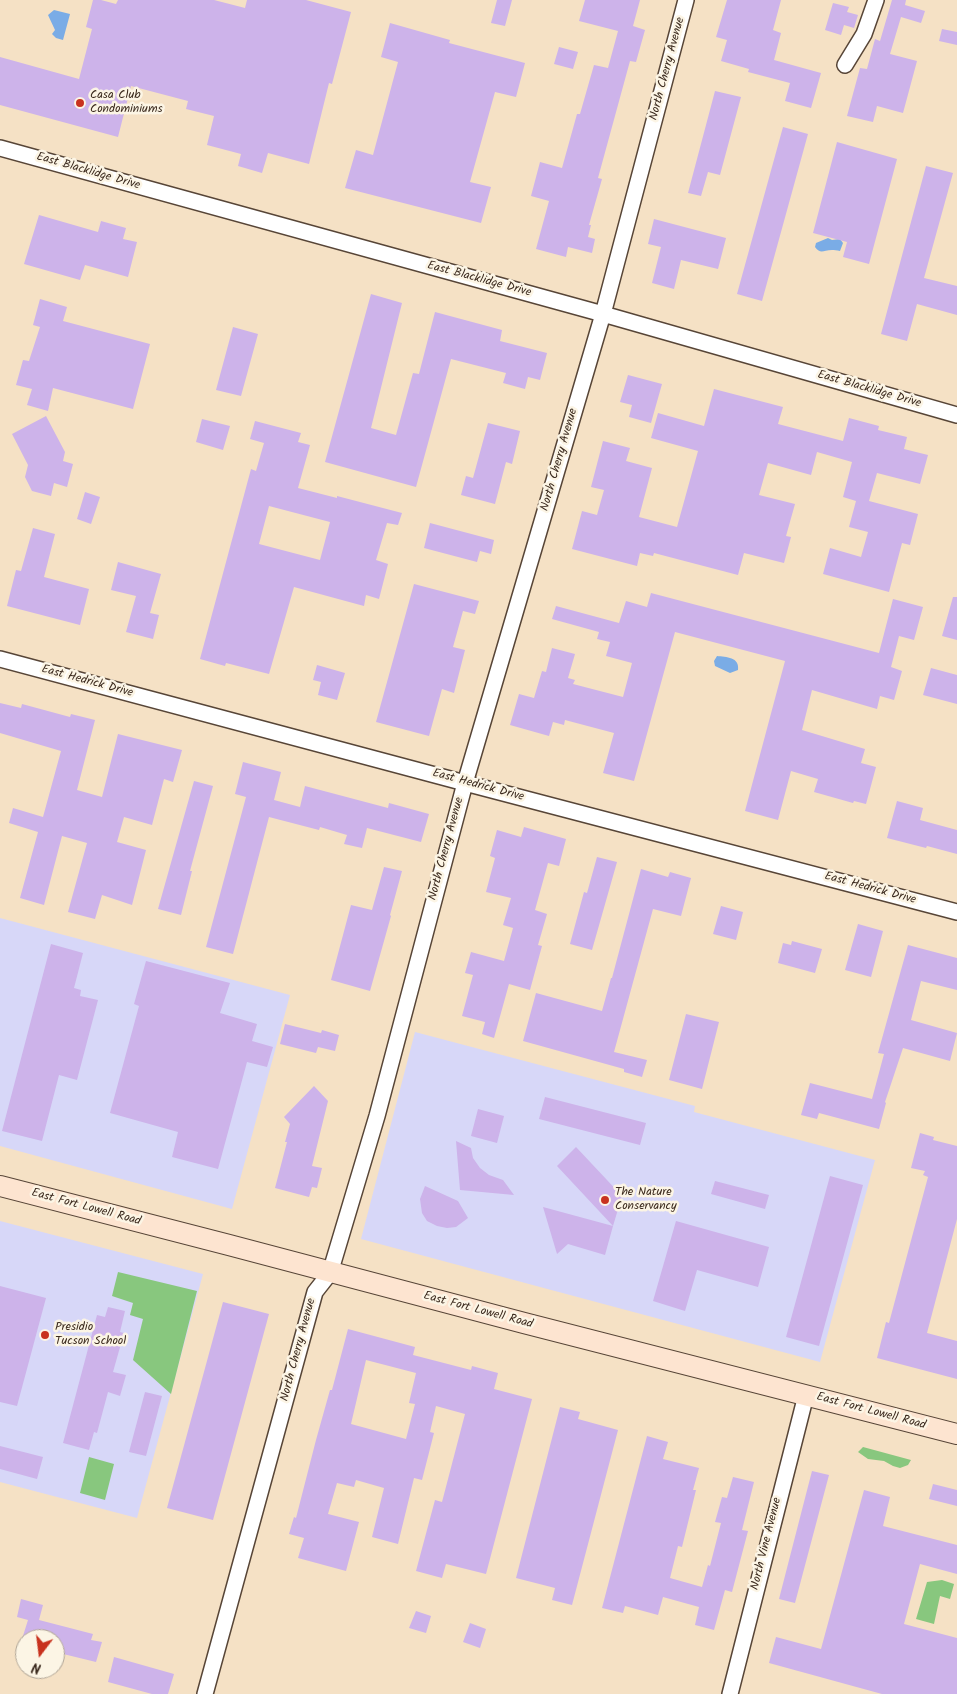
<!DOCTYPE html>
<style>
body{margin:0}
#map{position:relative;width:957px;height:1694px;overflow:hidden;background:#f5e1c5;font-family:Kalam,sans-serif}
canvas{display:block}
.north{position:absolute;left:15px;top:1629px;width:50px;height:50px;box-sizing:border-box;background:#fcf5e5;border:1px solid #afa495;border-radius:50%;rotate:195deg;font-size:14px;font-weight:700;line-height:20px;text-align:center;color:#3b2a1e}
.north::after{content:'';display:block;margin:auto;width:18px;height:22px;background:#c8321e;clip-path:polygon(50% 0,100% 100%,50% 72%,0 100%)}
</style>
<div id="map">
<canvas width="957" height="1694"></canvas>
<div class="north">N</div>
</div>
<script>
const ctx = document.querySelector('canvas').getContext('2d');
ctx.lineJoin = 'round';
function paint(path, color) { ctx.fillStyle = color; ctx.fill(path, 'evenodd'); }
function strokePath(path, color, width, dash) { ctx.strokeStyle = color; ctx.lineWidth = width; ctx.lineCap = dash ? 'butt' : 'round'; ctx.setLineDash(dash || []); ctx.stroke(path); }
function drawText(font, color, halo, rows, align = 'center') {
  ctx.font = font + ' Kalam,sans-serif'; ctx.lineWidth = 5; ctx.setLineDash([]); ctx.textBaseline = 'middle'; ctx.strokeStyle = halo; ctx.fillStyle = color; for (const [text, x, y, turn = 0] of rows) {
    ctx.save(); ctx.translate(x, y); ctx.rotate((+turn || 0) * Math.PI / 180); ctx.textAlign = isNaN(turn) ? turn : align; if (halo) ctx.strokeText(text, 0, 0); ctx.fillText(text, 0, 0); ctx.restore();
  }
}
paint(new Path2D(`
 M 0,918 L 290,995 L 232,1209 L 0,1146 Z
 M 415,1032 L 695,1106 L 694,1112 L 875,1160 L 820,1362 L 361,1239 Z
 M 0,1221 L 203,1274 L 137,1518 L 0,1482 Z`), '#d7d7f8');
paint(new Path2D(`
 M 118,1272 L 197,1291 L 171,1394 L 133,1360 L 143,1319 L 130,1315 L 133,1303 L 112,1296 Z
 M 863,1447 L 911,1460 L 908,1465 L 900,1468 L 893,1466 L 884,1461 L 868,1459 L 858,1452 Z
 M 89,1457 L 114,1464 L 105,1500 L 80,1493 Z
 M 942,1580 L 954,1584 L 950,1599 L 940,1596 L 934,1624 L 916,1619 L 927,1582 Z`), '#88c77e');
paint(new Path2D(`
 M 54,10 L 70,14 L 63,40 L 56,38 L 52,34 L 55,30 L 48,15 Z
 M 828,238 L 832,240 L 840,239 L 843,243 L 840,251 C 837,250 834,250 832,250 C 823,250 821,255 815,247 L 816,243 Z
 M 717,656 C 726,657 740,657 738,670 L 730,673 L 715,666 L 714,661 Z`), '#7aace6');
paint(new Path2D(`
 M 93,0 L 101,0 L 116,4 L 118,0 L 214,0 L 245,8 L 247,0 L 306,0 L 351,12 L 332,84 L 329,83 L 309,164 L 268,153 L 262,173 L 238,166 L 241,154 L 207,145 L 214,116 L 186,109 L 188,101 L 131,86 L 118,137 L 0,105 L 0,57 L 79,79 L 92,29 L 86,27 Z
 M 497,0 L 512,0 L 505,26 L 491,23 Z
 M 585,0 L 640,0 L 633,26 L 645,30 L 636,62 L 630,61 L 598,178 L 602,179 L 589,225 L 591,225 L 588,237 L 595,239 L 592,253 L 568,247 L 566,257 L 536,249 L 549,201 L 531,196 L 540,162 L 562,168 L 577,114 L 580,114 L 594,65 L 608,68 L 618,31 L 579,21 Z
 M 727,0 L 781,0 L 773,30 L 781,33 L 774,60 L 821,73 L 811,108 L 785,101 L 790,83 L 748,72 L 749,69 L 721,61 L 727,40 L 716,37 Z
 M 892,0 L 906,0 L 905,5 L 925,11 L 921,23 L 901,17 L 890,54 L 917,61 L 903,113 L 877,106 L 873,122 L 847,116 L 860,68 L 867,69 L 875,39 L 880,41 Z
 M 833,3 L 849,7 L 847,12 L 858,15 L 854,28 L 844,25 L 841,35 L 825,30 Z
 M 390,23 L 450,40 L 449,43 L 525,63 L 516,97 L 495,92 L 470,182 L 491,187 L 481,223 L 345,188 L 356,150 L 373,155 L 398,62 L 381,57 Z
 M 942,29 L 957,32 L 957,45 L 939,41 Z
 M 559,47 L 578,52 L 573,69 L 554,64 Z
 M 715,91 L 741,97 L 720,175 L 708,172 L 701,196 L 688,193 Z
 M 783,127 L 808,134 L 762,301 L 737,294 Z
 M 837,142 L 897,159 L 869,264 L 843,257 L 847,242 L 813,233 Z
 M 926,166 L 953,173 L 924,278 L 957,286 L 957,315 L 917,304 L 907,341 L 881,334 Z
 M 39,215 L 98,232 L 101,221 L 126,228 L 123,239 L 137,242 L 128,277 L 85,265 L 80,280 L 24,264 Z
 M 654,219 L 726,238 L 718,269 L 681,260 L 674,289 L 652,283 L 661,247 L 648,244 Z
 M 371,294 L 402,303 L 371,428 L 396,435 L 413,373 L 419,374 L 435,312 L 502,330 L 500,341 L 547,353 L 540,380 L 528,377 L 525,389 L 503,383 L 506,373 L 451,359 L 416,487 L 325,462 Z
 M 40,299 L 67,307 L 63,321 L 150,344 L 133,409 L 53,388 L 48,411 L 27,405 L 32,389 L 16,385 L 23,360 L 29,361 L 40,327 L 33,325 Z
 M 233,327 L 258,334 L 241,396 L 216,390 Z
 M 628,375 L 662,384 L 651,423 L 629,417 L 632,405 L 620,402 Z
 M 714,389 L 783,407 L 778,424 L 843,441 L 849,418 L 879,426 L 878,430 L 907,437 L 904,449 L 928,455 L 920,484 L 877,473 L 869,501 L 918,514 L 910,545 L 902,543 L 889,592 L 823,574 L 830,548 L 861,557 L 868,532 L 849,527 L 856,501 L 843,497 L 852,462 L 817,452 L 811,475 L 768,463 L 759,495 L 795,504 L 786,536 L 791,537 L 784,563 L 744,553 L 738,575 L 654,553 L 653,556 L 640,553 L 637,566 L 572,549 L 582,511 L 597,515 L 604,490 L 591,487 L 603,441 L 630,448 L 626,461 L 652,468 L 639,517 L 677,527 L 698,451 L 651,438 L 658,413 L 704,426 Z
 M 46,416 L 65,452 L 63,461 L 73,464 L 67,487 L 54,483 L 51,496 L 32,491 L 25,477 L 28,465 L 12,434 Z
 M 202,419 L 230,426 L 223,450 L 196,442 Z
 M 255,421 L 301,433 L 298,442 L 310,445 L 298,488 L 337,498 L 337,496 L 402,513 L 398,525 L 387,523 L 376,560 L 388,564 L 379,599 L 366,595 L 364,606 L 294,587 L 269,674 L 226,663 L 225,666 L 200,659 L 251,469 L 256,471 L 264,443 L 250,439 ZM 269,506 L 330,522 L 320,560 L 259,544 Z
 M 488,423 L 520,431 L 512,464 L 506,462 L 495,504 L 461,495 L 466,476 L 473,478 Z
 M 85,492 L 100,497 L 91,524 L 77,519 Z
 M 430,523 L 494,540 L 491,554 L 480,551 L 477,562 L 424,548 Z
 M 33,528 L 55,534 L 44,577 L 89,589 L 80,625 L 7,606 L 16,570 L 21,571 Z
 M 118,562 L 161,574 L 150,613 L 159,615 L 153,639 L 126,632 L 136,596 L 111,590 Z
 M 414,584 L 479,601 L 475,614 L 463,611 L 453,647 L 465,650 L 454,693 L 442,689 L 429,736 L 376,722 Z
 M 651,593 L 879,653 L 893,599 L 923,607 L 914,640 L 899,636 L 891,667 L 902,671 L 894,700 L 880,696 L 877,709 L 812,690 L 802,730 L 865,749 L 861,763 L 876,767 L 866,804 L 854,801 L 853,803 L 814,792 L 818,779 L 791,771 L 778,820 L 745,811 L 785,661 L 675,632 L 634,781 L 603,773 L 614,733 L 565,720 L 564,725 L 553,722 L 549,736 L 510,725 L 519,694 L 534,698 L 542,671 L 546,672 L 552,648 L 575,654 L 568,678 L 575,680 L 573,684 L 623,697 L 632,663 L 606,656 L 610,642 L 597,639 L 599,632 L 552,619 L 556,606 L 619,623 L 626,601 L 647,607 Z
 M 953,597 L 957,597 L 957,640 L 942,636 Z
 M 317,665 L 345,673 L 337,700 L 318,695 L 321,682 L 313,680 Z
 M 931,668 L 957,675 L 957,704 L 923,695 Z
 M 0,703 L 21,708 L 22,704 L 70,717 L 71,714 L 95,720 L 77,790 L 102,797 L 118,734 L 182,750 L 173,782 L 164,779 L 152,825 L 124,817 L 117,842 L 146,850 L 132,905 L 102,895 L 95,919 L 68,912 L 87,843 L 62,836 L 44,905 L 20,898 L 38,832 L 9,823 L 13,808 L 43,817 L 61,751 L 0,733 Z
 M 243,762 L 281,772 L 274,800 L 300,807 L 305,786 L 388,808 L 389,803 L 429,814 L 421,842 L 367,828 L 362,848 L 344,844 L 347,835 L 320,827 L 319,830 L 269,817 L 233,954 L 206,947 L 246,797 L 235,794 Z
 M 194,781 L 213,786 L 190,871 L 192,871 L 181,915 L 158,909 Z
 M 897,801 L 923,808 L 920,820 L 957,830 L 957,854 L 927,846 L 926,848 L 887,838 Z
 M 524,827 L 566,839 L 559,866 L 548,863 L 535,910 L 547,914 L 538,945 L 542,946 L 530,990 L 509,984 L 494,1038 L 482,1034 L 485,1022 L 462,1016 L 473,975 L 465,973 L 471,952 L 504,961 L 513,928 L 503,925 L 511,898 L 486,892 L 495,858 L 490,856 L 497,830 L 521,837 Z
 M 597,857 L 617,862 L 592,950 L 570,944 L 584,892 L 587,893 Z
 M 384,867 L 402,871 L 390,915 L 391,916 L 370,991 L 331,980 L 351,905 L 372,910 Z
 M 641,869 L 668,877 L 670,872 L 691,878 L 681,916 L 653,909 L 614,1052 L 647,1060 L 642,1077 L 624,1072 L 624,1069 L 523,1041 L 536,993 L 602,1011 L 611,978 L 612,978 Z
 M 721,906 L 743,912 L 736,940 L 713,934 Z
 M 858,924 L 883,931 L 871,977 L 845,970 Z
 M 792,941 L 822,949 L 815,973 L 778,963 L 783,943 L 791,945 Z
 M 51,944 L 83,953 L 74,988 L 81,990 L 80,996 L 98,1000 L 77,1080 L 59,1075 L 42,1141 L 2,1131 Z
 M 908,945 L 957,958 L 957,990 L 921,981 L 911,1020 L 957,1033 L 950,1061 L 903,1048 L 885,1102 L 886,1103 L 879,1129 L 819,1113 L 817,1119 L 801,1115 L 810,1083 L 872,1099 L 884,1054 L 878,1053 Z
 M 146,961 L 230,983 L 220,1013 L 257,1024 L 252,1041 L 273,1047 L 267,1067 L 247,1062 L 218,1169 L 172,1157 L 178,1132 L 110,1113 L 139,1006 L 134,1004 Z
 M 686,1014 L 719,1022 L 702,1089 L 669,1080 Z
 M 285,1024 L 321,1033 L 322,1030 L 339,1035 L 335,1051 L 318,1047 L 316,1053 L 280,1044 Z
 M 314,1086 L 328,1101 L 312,1166 L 322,1168 L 317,1188 L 312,1187 L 309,1197 L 275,1188 L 287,1142 L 285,1142 L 290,1124 L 284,1117 Z
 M 545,1097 L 646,1123 L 640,1145 L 539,1119 Z
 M 478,1109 L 504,1116 L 497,1143 L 471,1136 Z
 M 920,1133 L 934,1137 L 933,1140 L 957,1146 L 957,1219 L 927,1333 L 957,1341 L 957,1379 L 877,1358 L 886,1322 L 889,1323 L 928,1177 L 923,1175 L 925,1171 L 911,1168 Z
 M 456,1141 L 471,1148 L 473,1158 L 480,1168 L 489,1175 L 503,1180 L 514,1195 L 460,1190 Z
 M 576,1147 L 622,1196 L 613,1226 L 557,1166 Z
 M 830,1176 L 863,1185 L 819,1346 L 786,1337 Z
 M 715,1181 L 769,1195 L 765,1209 L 711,1194 Z
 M 425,1186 L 458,1201 L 468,1218 L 456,1227 L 447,1228 L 437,1226 L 427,1221 L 422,1213 L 420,1199 Z
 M 543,1207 L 613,1226 L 605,1255 L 568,1244 L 557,1254 Z
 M 676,1221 L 769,1247 L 758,1287 L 697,1270 L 685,1311 L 653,1301 Z
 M 0,1286 L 46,1298 L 17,1406 L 0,1402 Z
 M 223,1302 L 269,1314 L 213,1520 L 167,1508 Z
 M 108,1307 L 125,1311 L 120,1332 L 124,1333 L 113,1372 L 126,1375 L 120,1396 L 108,1392 L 97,1433 L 94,1432 L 89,1450 L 63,1443 L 97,1315 L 105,1317 Z
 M 348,1329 L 415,1347 L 413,1355 L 471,1370 L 472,1366 L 498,1373 L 494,1389 L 532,1399 L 486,1574 L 446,1564 L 442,1578 L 416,1571 L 435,1500 L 442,1502 L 465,1414 L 436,1406 L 430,1432 L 434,1433 L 422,1480 L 414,1478 L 398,1544 L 372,1537 L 384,1488 L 356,1480 L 354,1487 L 337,1483 L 328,1514 L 359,1522 L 346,1571 L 298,1558 L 304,1538 L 289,1534 L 294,1517 L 296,1518 L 316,1440 L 330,1390 L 332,1390 ZM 366,1360 L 416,1373 L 409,1403 L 415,1404 L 406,1439 L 351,1424 Z
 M 145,1392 L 162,1396 L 146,1456 L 129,1452 Z
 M 560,1407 L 580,1412 L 578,1419 L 618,1430 L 572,1605 L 552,1600 L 555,1588 L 516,1578 Z
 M 647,1436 L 668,1442 L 663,1459 L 699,1468 L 693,1490 L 696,1490 L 682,1547 L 678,1546 L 670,1578 L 702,1587 L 708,1565 L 710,1566 L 721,1523 L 715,1522 L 722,1497 L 727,1498 L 733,1477 L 754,1482 L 742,1530 L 748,1531 L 732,1592 L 725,1590 L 714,1630 L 695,1625 L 699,1607 L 663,1597 L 658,1615 L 625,1606 L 623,1613 L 602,1608 Z
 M 0,1446 L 43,1457 L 37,1479 L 0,1469 Z
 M 812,1471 L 829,1475 L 795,1603 L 779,1599 Z
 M 933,1484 L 957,1490 L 957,1506 L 929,1499 Z
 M 864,1490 L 890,1497 L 883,1526 L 957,1545 L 957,1574 L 920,1564 L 904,1624 L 957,1638 L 957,1694 L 882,1694 L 769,1663 L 776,1637 L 821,1649 Z
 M 21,1599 L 43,1605 L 39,1620 L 93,1634 L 91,1640 L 102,1642 L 96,1662 L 55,1652 L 55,1639 L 22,1639 L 28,1620 L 17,1617 Z
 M 416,1611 L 431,1616 L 426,1633 L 409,1628 Z
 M 470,1623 L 486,1629 L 480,1648 L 463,1642 Z
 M 114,1657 L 174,1674 L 168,1694 L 152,1694 L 108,1682 Z`), '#cdb3ea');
const street = new Path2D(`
 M 845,65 L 864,34 L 876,0
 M 0,148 L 603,314 L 957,415
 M 0,659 L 465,783 L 957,912
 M 205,1694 L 315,1292 L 330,1273 L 377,1116 L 465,783 L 603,314 L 686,0
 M 730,1694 L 806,1395`);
const secondary = new Path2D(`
 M 0,1186 L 229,1245 L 524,1323 L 957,1434`);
strokePath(street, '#574537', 18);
strokePath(secondary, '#574537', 22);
strokePath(street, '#fff', 15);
strokePath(secondary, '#fde4d0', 20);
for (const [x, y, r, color] of [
 [80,103,5,"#c8321e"],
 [605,1200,5,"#c8321e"],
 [45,1335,5,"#c8321e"]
]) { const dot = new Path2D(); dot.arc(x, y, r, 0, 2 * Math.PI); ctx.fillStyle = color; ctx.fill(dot); strokePath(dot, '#fcf5e5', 2); }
drawText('12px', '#3b2a1e', '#fcf5e5', [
 ["North Cherry Avenue",668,69,-75],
 ["East Blacklidge Drive",88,172,16],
 ["East Blacklidge Drive",479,280,15],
 ["East Blacklidge Drive",869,390,16],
 ["North Cherry Avenue",560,460,-74],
 ["East Hedrick Drive",87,682,15],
 ["East Hedrick Drive",478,786,15],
 ["North Cherry Avenue",447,849,-75],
 ["East Hedrick Drive",870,889,15],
 ["East Fort Lowell Road",86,1208,15],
 ["East Fort Lowell Road",478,1311,15],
 ["North Cherry Avenue",299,1350,-75],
 ["East Fort Lowell Road",871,1412,15],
 ["North Vine Avenue",767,1544,-76]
]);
drawText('12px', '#3b2a1e', '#fcf5e5', [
 ["Casa Club",90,96],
 ["Condominiums",90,110],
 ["The Nature",615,1193],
 ["Conservancy",615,1207],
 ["Presidio",55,1328],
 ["Tucson School",55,1342]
], 'left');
</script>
